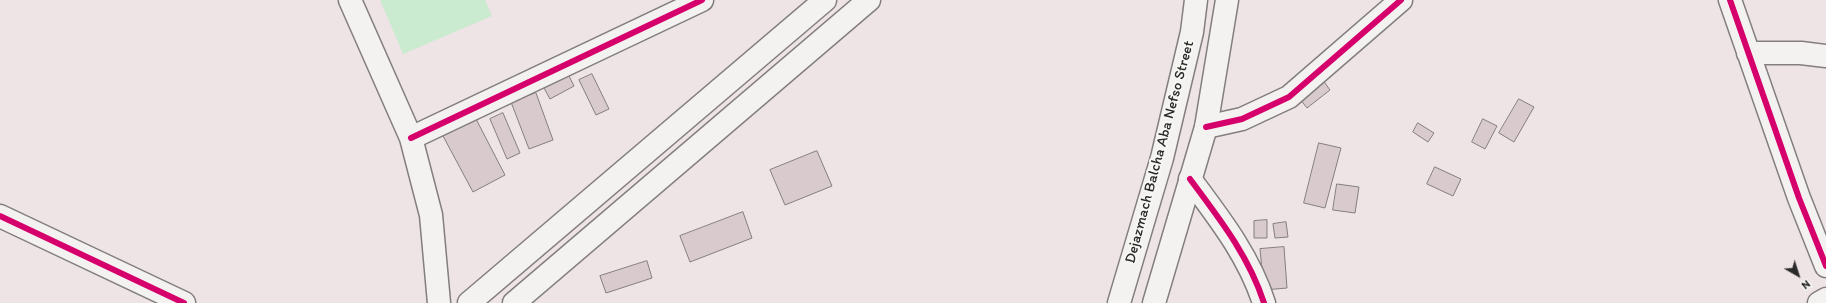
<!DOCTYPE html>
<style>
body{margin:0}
#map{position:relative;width:1826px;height:303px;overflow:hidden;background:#eee4e6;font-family:Itim,sans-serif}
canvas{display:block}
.north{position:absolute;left:1778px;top:255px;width:40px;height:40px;-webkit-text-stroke:3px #f6f6f2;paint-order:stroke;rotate:141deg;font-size:11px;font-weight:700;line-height:16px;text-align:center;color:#2b2b2b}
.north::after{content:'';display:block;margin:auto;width:14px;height:18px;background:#2b2b2b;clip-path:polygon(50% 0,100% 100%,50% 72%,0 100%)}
</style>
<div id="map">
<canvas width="1826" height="303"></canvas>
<div class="north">N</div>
</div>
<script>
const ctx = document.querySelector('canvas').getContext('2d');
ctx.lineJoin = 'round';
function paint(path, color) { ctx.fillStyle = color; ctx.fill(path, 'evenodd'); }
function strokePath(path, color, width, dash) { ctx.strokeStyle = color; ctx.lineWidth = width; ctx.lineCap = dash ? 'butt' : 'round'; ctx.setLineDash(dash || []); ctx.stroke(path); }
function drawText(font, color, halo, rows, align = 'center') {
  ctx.font = font + ' Itim,sans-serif'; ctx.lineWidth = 4; ctx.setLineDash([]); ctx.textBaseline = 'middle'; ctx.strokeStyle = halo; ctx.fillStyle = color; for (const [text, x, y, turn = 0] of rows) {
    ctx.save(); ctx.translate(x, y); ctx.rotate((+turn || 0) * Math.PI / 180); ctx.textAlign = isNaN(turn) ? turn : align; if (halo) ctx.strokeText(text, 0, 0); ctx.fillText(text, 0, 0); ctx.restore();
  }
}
paint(new Path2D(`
 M 380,0 L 485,0 L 492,16 L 403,54 Z`), '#caebcf');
const building = new Path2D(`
 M 568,74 L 574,86 L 550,99 L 544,88 Z
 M 592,74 L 609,109 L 596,115 L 579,80 Z
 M 1320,76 L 1330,90 L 1307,108 L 1296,94 Z
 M 536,93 L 553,140 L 529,149 L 511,102 Z
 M 1519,99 L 1534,107 L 1514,142 L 1499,133 Z
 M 503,113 L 520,153 L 507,159 L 490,119 Z
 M 476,119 L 505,175 L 473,192 L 443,136 Z
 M 1483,119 L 1497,126 L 1485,149 L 1472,142 Z
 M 1418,123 L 1434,133 L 1428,142 L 1413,132 Z
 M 1319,143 L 1341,148 L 1325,208 L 1304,203 Z
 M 817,151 L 832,186 L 785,205 L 770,170 Z
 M 1435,167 L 1461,179 L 1453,196 L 1427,184 Z
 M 1337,184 L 1359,187 L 1355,213 L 1333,210 Z
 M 743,212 L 752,238 L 690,262 L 680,236 Z
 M 1267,220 L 1267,238 L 1254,238 L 1254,221 Z
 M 1286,222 L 1288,237 L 1275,238 L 1273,224 Z
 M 1284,247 L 1287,288 L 1264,290 L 1260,249 Z
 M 647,261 L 652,278 L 606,293 L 600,276 Z`);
paint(building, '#d9cacd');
strokePath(building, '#837e7f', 1);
const street = new Path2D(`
 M 350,0 L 411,138 L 431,215 L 439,303
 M 1730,0 L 1799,198 L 1826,266
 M 1748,53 L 1801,53 L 1826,56
 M 1206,127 L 1242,119 L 1289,97 L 1401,0
 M 411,138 L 702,0
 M 1190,179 C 1219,218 1249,256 1264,303
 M 0,216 L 184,303
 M 1819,303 L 1826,299`);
const primary = new Path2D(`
 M 469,303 L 825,0
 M 514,303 L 869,0
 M 1119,303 L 1162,158 L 1192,32 L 1196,0
 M 1154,303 L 1206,127 L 1227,0`);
strokePath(street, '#837e7f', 25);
strokePath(primary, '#837e7f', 25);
strokePath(street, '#f4f2f1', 22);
strokePath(primary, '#f4f2f1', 22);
strokePath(new Path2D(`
 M 1730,0 L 1799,198 L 1826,266
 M 1206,127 L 1242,119 L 1289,97 L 1401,0
 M 411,138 L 702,0
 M 1190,179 C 1219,218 1249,256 1264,303
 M 0,216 L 184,303`), '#d6006c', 6);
drawText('15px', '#2b2b2b', '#f6f6f2', [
 ["Dejazmach Balcha Aba Nefso Street",1160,152,-75]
]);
</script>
